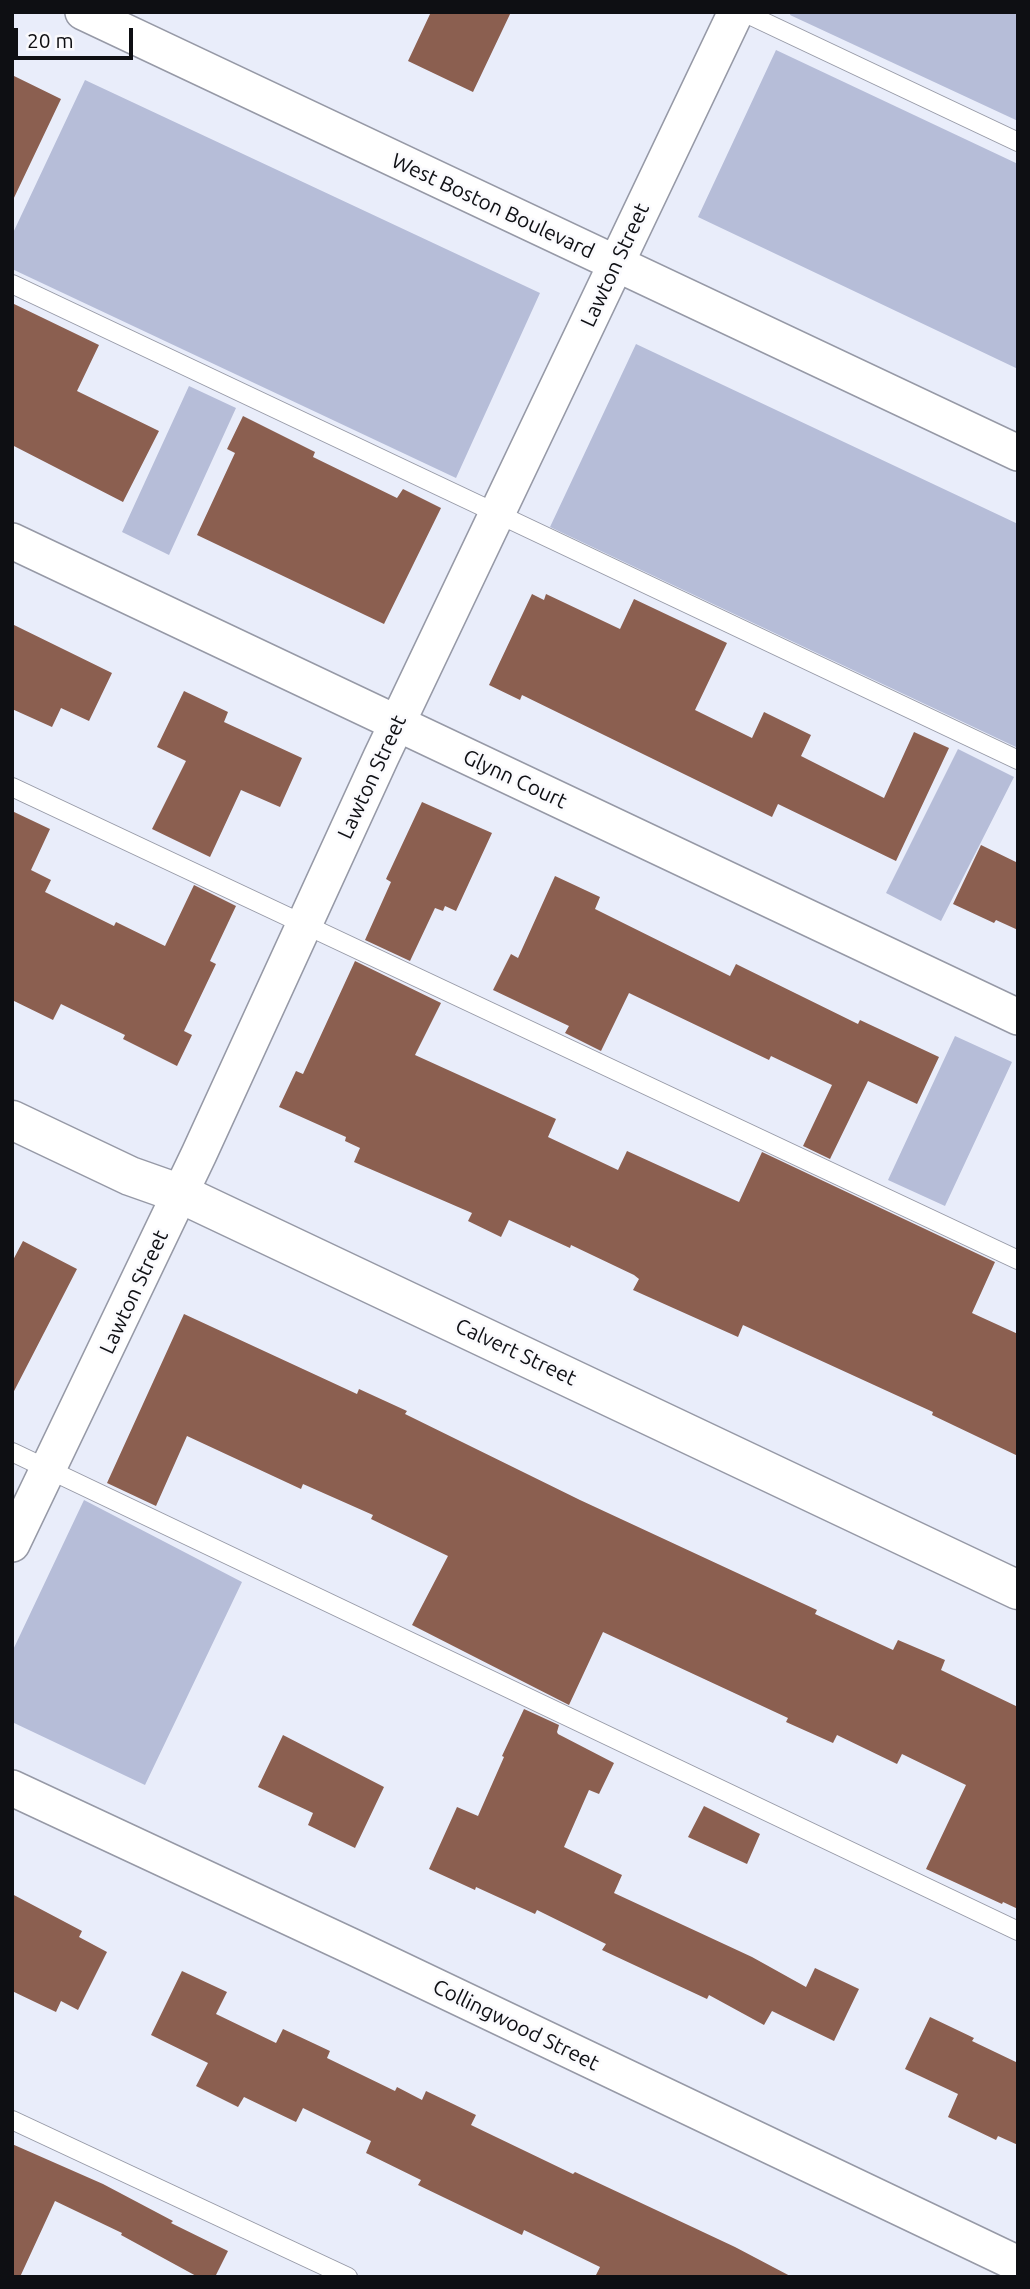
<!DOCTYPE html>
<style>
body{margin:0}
#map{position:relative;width:1030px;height:2289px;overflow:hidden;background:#e9edfa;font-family:Ubuntu,sans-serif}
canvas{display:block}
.frame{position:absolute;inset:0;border:14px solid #0e0f13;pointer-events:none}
.scale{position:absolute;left:14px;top:28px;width:119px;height:32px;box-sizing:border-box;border:4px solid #0e0f13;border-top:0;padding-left:9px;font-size:21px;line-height:24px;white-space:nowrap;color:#0e0f13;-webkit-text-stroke:5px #fafafd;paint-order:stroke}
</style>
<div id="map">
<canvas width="1030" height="2289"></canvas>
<div class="frame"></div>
<div class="scale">20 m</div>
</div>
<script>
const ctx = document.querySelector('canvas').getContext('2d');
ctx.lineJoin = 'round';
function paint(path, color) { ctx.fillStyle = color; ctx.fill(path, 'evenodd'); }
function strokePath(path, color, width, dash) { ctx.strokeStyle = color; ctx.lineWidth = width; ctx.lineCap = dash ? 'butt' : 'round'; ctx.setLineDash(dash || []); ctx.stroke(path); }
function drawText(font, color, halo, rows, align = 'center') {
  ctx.font = font + ' Ubuntu,sans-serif'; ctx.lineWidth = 5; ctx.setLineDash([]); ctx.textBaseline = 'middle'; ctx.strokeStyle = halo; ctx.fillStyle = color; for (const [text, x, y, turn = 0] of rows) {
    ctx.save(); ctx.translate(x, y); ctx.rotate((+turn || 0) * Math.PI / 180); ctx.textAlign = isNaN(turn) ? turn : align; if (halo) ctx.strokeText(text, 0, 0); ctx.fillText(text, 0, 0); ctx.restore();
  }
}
paint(new Path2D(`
 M 791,12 L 1018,12 L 1018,121 L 790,15 Z
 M 776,50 L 1018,164 L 1018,369 L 698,217 Z
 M 85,80 L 540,293 L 456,478 L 12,269 L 12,235 Z
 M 636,344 L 1018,524 L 1018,748 L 550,527 Z
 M 189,386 L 236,408 L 169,555 L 122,532 Z
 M 958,749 L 1014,777 L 941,921 L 886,893 Z
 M 955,1036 L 1012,1062 L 945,1206 L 888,1180 Z
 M 84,1500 L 242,1582 L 145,1785 L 12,1722 L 12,1652 Z`), '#b6bdd8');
paint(new Path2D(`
 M 431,12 L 511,12 L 473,92 L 408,61 Z
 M 12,75 L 61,99 L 12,202 Z
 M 12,303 L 99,345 L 77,391 L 159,431 L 123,502 L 12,445 Z
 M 243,416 L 315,452 L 313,457 L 397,498 L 403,489 L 441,508 L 384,624 L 197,535 L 235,453 L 227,449 Z
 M 532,594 L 544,600 L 546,594 L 620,629 L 634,599 L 727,643 L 695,710 L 752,738 L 764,712 L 811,735 L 801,756 L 884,798 L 914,732 L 949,748 L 896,861 L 778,804 L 772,817 L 522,695 L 520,700 L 489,685 Z
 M 12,624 L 112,673 L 89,721 L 61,708 L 52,727 L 12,709 Z
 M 184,691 L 228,712 L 224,722 L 302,758 L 280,807 L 241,790 L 210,857 L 152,829 L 186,761 L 157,747 Z
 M 422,802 L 492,833 L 456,911 L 445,906 L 443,911 L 435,908 L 410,961 L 365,940 L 391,882 L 386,879 Z
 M 12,811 L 50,829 L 31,870 L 51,880 L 45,892 L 114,926 L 116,922 L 165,946 L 194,885 L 236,906 L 210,961 L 216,964 L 184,1031 L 192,1035 L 177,1066 L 123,1039 L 125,1035 L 61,1004 L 53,1020 L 12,1000 Z
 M 981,845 L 1018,863 L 1018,930 L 996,920 L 994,923 L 953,904 Z
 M 555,876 L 600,897 L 595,909 L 730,976 L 736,964 L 858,1024 L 860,1020 L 939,1057 L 917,1104 L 868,1081 L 830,1159 L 803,1146 L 832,1085 L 771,1056 L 769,1060 L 629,993 L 601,1051 L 565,1033 L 569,1026 L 493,990 L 511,954 L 518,958 Z
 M 355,961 L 441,1003 L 415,1055 L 556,1119 L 548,1137 L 618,1170 L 627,1151 L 739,1202 L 762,1152 L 995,1262 L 972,1313 L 1018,1334 L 1018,1456 L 932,1415 L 933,1412 L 743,1325 L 738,1337 L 633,1290 L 639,1279 L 634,1275 L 571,1245 L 570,1248 L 509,1220 L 501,1237 L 468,1221 L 472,1213 L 354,1162 L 360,1148 L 345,1141 L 346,1137 L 279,1107 L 296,1071 L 303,1074 Z
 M 23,1241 L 77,1269 L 12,1395 L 12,1262 Z
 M 184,1314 L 357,1394 L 359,1389 L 407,1411 L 405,1414 L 580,1500 L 817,1610 L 815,1614 L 893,1650 L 898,1640 L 945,1660 L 941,1670 L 1018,1707 L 1018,1909 L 1003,1902 L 1002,1904 L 926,1869 L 966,1785 L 902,1754 L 897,1764 L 837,1735 L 833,1743 L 786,1722 L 788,1718 L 603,1632 L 569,1705 L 412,1625 L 448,1556 L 371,1519 L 373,1515 L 303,1484 L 301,1489 L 187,1436 L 156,1506 L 107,1483 Z
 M 524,1709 L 559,1725 L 557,1732 L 558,1734 L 614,1763 L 599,1794 L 589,1790 L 564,1847 L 622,1875 L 614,1893 L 752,1957 L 806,1987 L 815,1968 L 859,1989 L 834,2041 L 772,2011 L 764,2025 L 709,1995 L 707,1999 L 602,1950 L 606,1944 L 537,1910 L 535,1914 L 476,1887 L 475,1890 L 429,1869 L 457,1807 L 478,1816 L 504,1757 L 502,1756 Z
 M 283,1735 L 384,1787 L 355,1848 L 308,1825 L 313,1813 L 258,1787 Z
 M 704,1806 L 760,1834 L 747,1864 L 688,1837 Z
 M 12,1894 L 82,1931 L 79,1937 L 107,1952 L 78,2010 L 61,2001 L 56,2012 L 12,1991 Z
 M 182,1971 L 227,1992 L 216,2014 L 276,2043 L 283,2029 L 330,2051 L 327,2058 L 395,2091 L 397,2087 L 422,2100 L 426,2091 L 476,2115 L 471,2125 L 573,2174 L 575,2172 L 735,2247 L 792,2277 L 595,2277 L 600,2267 L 524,2230 L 522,2235 L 418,2185 L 421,2180 L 366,2153 L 371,2141 L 303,2108 L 296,2122 L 244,2097 L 238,2107 L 196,2086 L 208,2063 L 151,2035 Z
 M 930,2017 L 974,2038 L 972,2041 L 1018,2063 L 1018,2145 L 998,2136 L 996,2140 L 948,2117 L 958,2094 L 905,2069 Z
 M 12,2144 L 103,2184 L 173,2221 L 171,2223 L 228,2251 L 215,2277 L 198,2277 L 121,2235 L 122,2233 L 55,2201 L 20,2277 L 12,2277 Z`), '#8b5f50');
const service = new Path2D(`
 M 743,12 L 1018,142
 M 12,284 L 1018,760
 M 12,787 L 1018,1260
 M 12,1452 L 1018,1931
 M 12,2120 L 348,2277`);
const minor = new Path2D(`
 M 83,12 L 1018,453
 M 12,541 L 1018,1017
 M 12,1544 L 199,1154 L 381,757 L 736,12
 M 12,1788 L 355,1948 L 1018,2264`);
const tertiary = new Path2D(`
 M 12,1120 L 130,1176 L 181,1194 L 1018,1590`);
strokePath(service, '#9699a6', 20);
strokePath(minor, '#9699a6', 38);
strokePath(tertiary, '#9699a6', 41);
strokePath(service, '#fff', 18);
strokePath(minor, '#fff', 35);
strokePath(tertiary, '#fff', 38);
drawText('21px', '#0e0f13', '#fafafd', [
 ["West Boston Boulevard",493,206,25],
 ["Lawton Street",615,265,-65],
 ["Lawton Street",372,777,-65],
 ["Glynn Court",515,779,25],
 ["Lawton Street",134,1292,-65],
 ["Calvert Street",516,1352,25],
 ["Collingwood Street",516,2025,26]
]);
</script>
